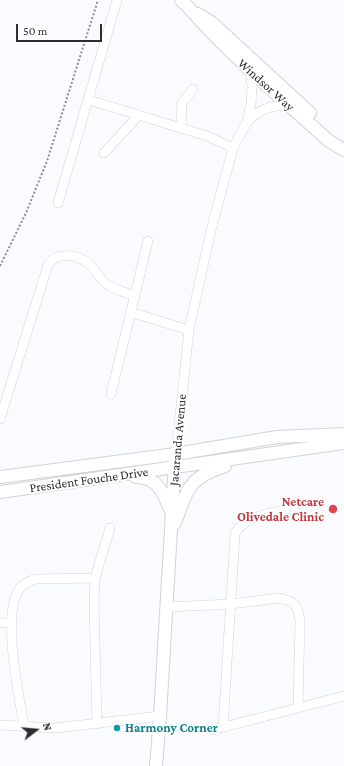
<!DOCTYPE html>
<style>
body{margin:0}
#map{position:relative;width:344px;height:766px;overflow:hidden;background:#f9fbfe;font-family:"Crimson Pro",serif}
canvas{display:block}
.north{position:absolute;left:16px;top:710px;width:40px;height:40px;-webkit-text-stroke:3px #fff;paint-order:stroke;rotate:74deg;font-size:11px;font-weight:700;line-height:16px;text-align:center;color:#2c2d2e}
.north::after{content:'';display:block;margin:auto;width:14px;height:18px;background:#2c2d2e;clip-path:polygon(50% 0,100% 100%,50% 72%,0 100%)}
.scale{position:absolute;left:16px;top:24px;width:86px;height:18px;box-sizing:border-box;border:2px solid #2c2d2e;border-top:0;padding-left:5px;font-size:12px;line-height:14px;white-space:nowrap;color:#2c2d2e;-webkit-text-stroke:3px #fff;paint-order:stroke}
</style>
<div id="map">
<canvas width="344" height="766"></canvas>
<div class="north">N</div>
<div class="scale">50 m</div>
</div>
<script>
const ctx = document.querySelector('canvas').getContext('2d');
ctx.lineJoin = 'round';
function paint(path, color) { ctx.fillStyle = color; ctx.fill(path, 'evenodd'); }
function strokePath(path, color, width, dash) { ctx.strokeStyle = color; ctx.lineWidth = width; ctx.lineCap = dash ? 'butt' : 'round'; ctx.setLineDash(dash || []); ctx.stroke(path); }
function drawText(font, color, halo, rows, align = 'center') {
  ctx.font = font + ' "Crimson Pro",serif'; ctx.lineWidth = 4; ctx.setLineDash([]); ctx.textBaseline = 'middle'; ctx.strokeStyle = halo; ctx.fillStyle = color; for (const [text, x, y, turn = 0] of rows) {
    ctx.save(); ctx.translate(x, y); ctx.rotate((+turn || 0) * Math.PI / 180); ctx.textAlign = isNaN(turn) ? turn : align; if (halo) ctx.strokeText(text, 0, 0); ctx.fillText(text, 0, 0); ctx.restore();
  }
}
paint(new Path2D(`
 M 118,725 L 119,730 L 115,731 L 114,726 Z`), '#f5c9ad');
const minor = new Path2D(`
 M 89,100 L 207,136 L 233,148
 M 247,122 C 259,109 271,106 288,104
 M 181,129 L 182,103 L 193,89
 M 104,153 L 139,115
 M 58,203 L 117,0
 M 130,312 L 189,330
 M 111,394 L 148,241
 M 0,419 L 48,265 C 57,251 77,254 89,264 C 95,269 98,276 103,281 C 111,289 125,292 134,296
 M 176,454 L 189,330 L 211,230 L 233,148 L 247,122 L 251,104 L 252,86 L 250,71
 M 166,607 L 231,604 L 279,598 L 290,601 L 295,605 L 298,610 L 300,621 L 298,708
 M 0,623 L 11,623
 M 97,724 L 94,602 L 95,578 L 110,528
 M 0,725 L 55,728 L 160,716
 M 24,726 C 19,696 1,613 20,588 C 24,583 30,581 36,579 L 95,578
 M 223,727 L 235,534 C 242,517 270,514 286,509
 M 212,730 L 344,696`);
const tertiary = new Path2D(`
 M 181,0 C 195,13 207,29 221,42 C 256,77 292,108 329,141 L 344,150
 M 198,14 L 211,22 L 310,113
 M 0,477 L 176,454 L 277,437 L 344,434
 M 136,477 C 157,477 163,492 170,509
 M 0,492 L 344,443
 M 175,523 C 188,488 188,478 225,466
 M 156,766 L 160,716 L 175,461`);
strokePath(minor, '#d2d3d6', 10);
strokePath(tertiary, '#d2d3d6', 14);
strokePath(new Path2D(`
 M 0,266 L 26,213 L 47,161 L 98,0`), '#8d8f91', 2, [2, 2]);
strokePath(minor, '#fff', 9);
strokePath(tertiary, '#fff', 12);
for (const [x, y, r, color] of [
 [333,509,5,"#e0444e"],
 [117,728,4,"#0f9aa8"]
]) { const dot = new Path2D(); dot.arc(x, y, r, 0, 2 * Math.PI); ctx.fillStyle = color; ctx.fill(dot); strokePath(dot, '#fff', 1.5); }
drawText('13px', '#2c2d2e', '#fff', [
 ["Windsor Way",266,85,42],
 ["Jacaranda Avenue",178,440,-85],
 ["President Fouche Drive",89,480,-8]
]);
drawText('bold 13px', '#be3a42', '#fff', [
 ["Netcare",324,502],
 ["Olivedale Clinic",324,517]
], 'right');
drawText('bold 13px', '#0d838f', '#fff', [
 ["Harmony Corner",125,728]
], 'left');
</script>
